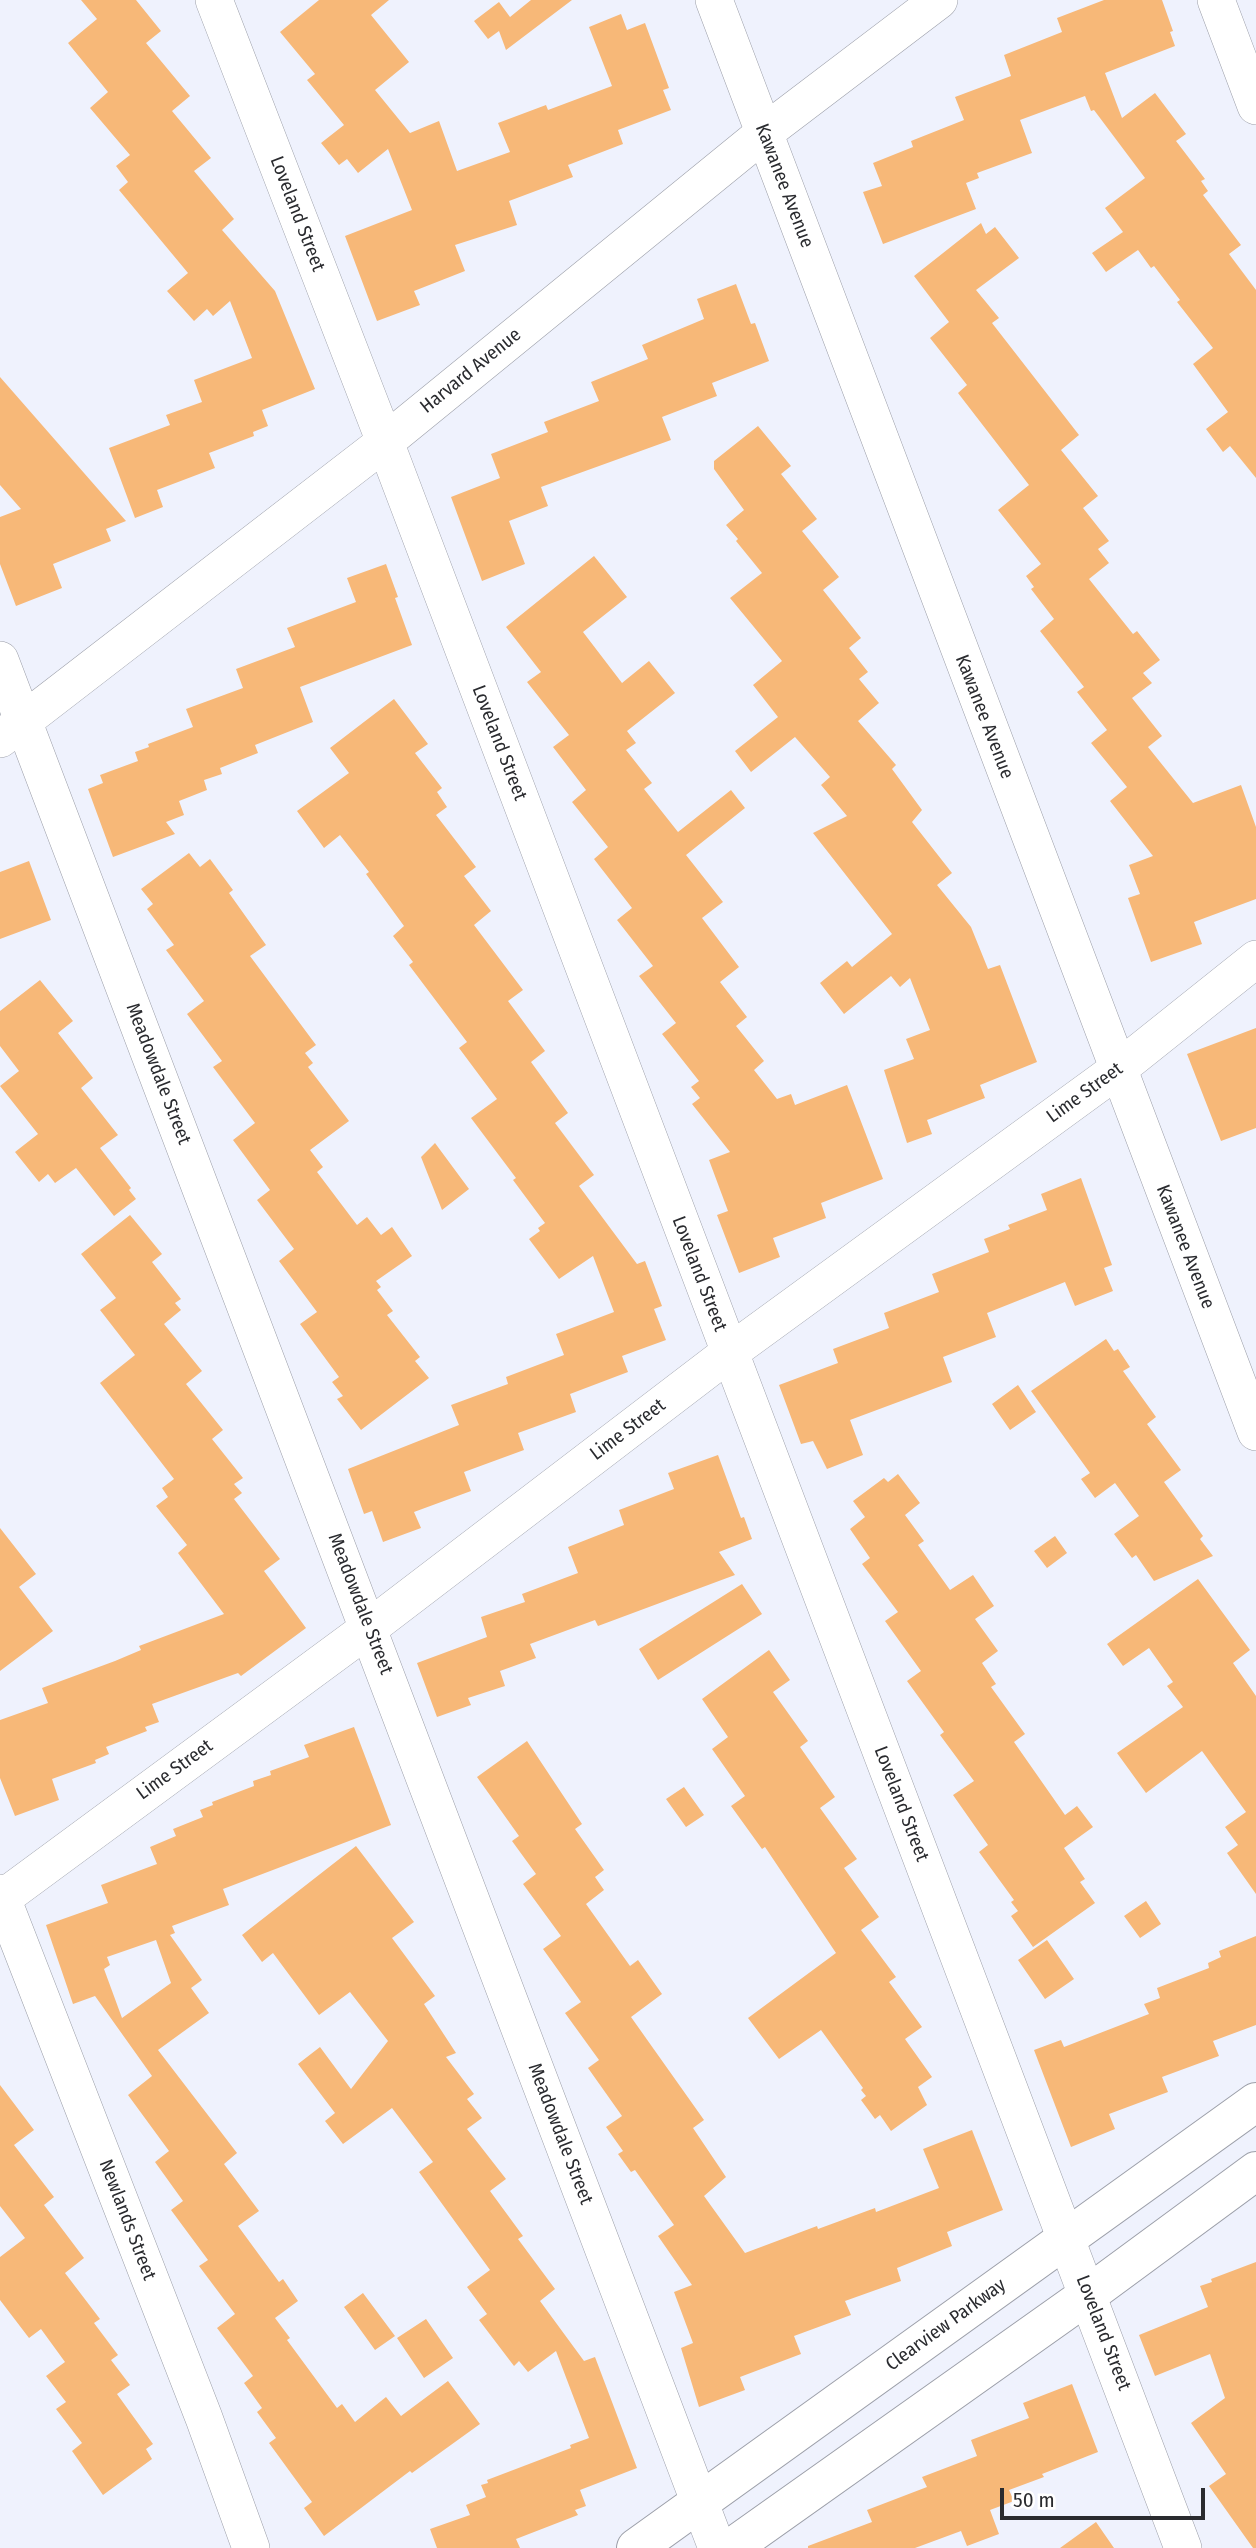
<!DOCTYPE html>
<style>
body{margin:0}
#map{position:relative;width:1256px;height:2548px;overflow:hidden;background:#eff2fd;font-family:"Fira Sans Condensed",sans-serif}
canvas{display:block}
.scale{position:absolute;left:1000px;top:2488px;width:205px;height:32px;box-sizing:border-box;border:4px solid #2a2b2f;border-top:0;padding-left:9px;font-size:21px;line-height:24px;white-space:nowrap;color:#2a2b2f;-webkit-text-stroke:5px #fff;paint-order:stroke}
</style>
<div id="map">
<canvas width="1256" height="2548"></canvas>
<div class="scale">50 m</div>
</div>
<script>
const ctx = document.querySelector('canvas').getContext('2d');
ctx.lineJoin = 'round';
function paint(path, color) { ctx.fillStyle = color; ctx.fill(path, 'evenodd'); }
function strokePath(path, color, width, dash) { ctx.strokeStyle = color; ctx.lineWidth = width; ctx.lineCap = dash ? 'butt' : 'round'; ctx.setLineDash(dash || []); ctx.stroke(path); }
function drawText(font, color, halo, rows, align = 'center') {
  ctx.font = font + ' "Fira Sans Condensed",sans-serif'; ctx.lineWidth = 5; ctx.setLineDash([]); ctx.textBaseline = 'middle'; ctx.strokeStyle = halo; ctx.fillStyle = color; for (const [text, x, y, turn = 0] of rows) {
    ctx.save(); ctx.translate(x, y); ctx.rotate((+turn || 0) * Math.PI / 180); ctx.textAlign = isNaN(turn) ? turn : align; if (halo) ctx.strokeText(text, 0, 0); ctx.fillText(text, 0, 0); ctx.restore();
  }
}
paint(new Path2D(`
 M 81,0 L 136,0 L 161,31 L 146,43 L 190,96 L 172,111 L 211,158 L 194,171 L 234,219 L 222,230 L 275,291 L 315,389 L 262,410 L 268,426 L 253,432 L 254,436 L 209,453 L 215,468 L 157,490 L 163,507 L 135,518 L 109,448 L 170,425 L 166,415 L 202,402 L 194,380 L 252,358 L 230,301 L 213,316 L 207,309 L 194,321 L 167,291 L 188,273 L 119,190 L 128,182 L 116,166 L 130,155 L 90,108 L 108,92 L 68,43 L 97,19 Z
 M 319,0 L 389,0 L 371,15 L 409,62 L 375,90 L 410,133 L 439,121 L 457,171 L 510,152 L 498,123 L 546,105 L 548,110 L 612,86 L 589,27 L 621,14 L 627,30 L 645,23 L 669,88 L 663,90 L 671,110 L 618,130 L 623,144 L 568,165 L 573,177 L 509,201 L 517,225 L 455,245 L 465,271 L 414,291 L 420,305 L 377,321 L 345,236 L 412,210 L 388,149 L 358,173 L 347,159 L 339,165 L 321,143 L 344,125 L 307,80 L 315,74 L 280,32 Z
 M 531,0 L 572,0 L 506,50 L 499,31 L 488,39 L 474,21 L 499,2 L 510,17 Z
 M 1104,0 L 1162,0 L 1173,31 L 1170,32 L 1175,46 L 1105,73 L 1122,118 L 1155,93 L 1186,134 L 1176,141 L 1205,179 L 1201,181 L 1208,191 L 1203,195 L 1241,245 L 1229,254 L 1256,290 L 1256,478 L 1230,446 L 1223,452 L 1206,429 L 1228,412 L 1193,364 L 1213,348 L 1177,302 L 1180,300 L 1154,266 L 1151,268 L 1138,250 L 1106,272 L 1092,253 L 1123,232 L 1105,208 L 1145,178 L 1094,110 L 1091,111 L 1085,96 L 1020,120 L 1032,153 L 977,173 L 979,178 L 966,183 L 976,209 L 883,244 L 863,192 L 882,186 L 873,163 L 913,147 L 911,141 L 964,120 L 955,97 L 1011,76 L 1004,55 L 1062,32 L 1057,18 Z
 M 981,223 L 986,234 L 995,227 L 1019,258 L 976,290 L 999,318 L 992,323 L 1079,435 L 1061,450 L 1098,496 L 1083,508 L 1109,541 L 1098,549 L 1109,563 L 1089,579 L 1133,634 L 1137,631 L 1160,660 L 1143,673 L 1152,683 L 1132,698 L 1162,736 L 1148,747 L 1193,803 L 1241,785 L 1256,827 L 1256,899 L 1194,922 L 1202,944 L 1151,962 L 1128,898 L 1140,894 L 1129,865 L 1153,856 L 1110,801 L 1127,787 L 1091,743 L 1107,730 L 1077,692 L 1084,687 L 1040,631 L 1054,619 L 1031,589 L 1034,587 L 1026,576 L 1041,564 L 998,510 L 1029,485 L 958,393 L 967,385 L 930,338 L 949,322 L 914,276 Z
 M 736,284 L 751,324 L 755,323 L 769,361 L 712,383 L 717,396 L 662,417 L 671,440 L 541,487 L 548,506 L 509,521 L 525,564 L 482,581 L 451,497 L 500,478 L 491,454 L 548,432 L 544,422 L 599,401 L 591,382 L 648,359 L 642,345 L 704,319 L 697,299 Z
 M 0,377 L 126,521 L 106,529 L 111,541 L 53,564 L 62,588 L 16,606 L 0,564 L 0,517 L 21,509 L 0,485 Z
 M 758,426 L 791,466 L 781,474 L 817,519 L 802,531 L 839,577 L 823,590 L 861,638 L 849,648 L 868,672 L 859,679 L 879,703 L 858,721 L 896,765 L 892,769 L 922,810 L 912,822 L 952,873 L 937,885 L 971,927 L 988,969 L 1000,965 L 1037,1062 L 980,1085 L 985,1098 L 927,1120 L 932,1134 L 907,1143 L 884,1070 L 914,1059 L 906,1039 L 930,1030 L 910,978 L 900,987 L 891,976 L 844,1014 L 820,983 L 847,961 L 852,967 L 892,934 L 813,833 L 847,816 L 821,785 L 830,777 L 795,737 L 751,772 L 735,751 L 778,717 L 753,685 L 782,661 L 730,598 L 762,573 L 736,541 L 738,539 L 726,525 L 744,510 L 714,469 L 714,461 Z
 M 594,556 L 627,597 L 583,632 L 622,683 L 649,661 L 675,693 L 627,731 L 636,743 L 626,750 L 652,783 L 644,789 L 678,832 L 731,790 L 745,808 L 686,855 L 723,902 L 702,918 L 739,967 L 720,982 L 747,1017 L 736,1026 L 764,1061 L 754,1070 L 777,1099 L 791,1094 L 795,1105 L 847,1085 L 883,1179 L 821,1203 L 826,1218 L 773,1238 L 780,1257 L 739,1273 L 717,1215 L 728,1211 L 709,1160 L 730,1152 L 692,1104 L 700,1098 L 691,1087 L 699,1081 L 662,1034 L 676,1023 L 639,976 L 653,966 L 617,920 L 632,908 L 594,859 L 608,847 L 572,802 L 586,790 L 553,747 L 569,735 L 527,682 L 541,672 L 506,627 Z
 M 386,564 L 398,597 L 395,598 L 412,645 L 300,687 L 313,722 L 255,745 L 258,753 L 220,768 L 222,774 L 204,780 L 207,790 L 179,801 L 184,815 L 166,822 L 175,834 L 113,857 L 88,789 L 103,783 L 100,775 L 138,761 L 135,752 L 149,747 L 148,744 L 193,727 L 186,709 L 243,688 L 236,669 L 295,647 L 287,628 L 356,602 L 347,578 Z
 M 394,699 L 428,744 L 415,753 L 442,788 L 437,792 L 447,807 L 436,815 L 476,867 L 464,876 L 491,911 L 474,925 L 523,990 L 508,1001 L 545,1051 L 531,1062 L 568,1113 L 555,1123 L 594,1175 L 579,1186 L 637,1264 L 645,1261 L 662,1306 L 654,1309 L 666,1340 L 622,1356 L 628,1372 L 570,1394 L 576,1412 L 518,1433 L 524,1450 L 464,1472 L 471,1491 L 414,1512 L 421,1528 L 383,1542 L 372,1511 L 364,1514 L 348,1469 L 459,1425 L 451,1405 L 508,1384 L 506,1377 L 564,1355 L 556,1334 L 614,1312 L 593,1256 L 559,1279 L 529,1239 L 540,1231 L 538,1228 L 545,1223 L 513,1180 L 516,1178 L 471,1118 L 497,1099 L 459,1048 L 467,1042 L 409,965 L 413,962 L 393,936 L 404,926 L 366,874 L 369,872 L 340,835 L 324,848 L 297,811 L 349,773 L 330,748 Z
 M 189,853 L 200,867 L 210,859 L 233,890 L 229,893 L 266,945 L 250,956 L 316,1045 L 305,1053 L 313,1063 L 308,1067 L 349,1121 L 310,1150 L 323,1167 L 317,1172 L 357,1225 L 367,1217 L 381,1235 L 392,1227 L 412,1256 L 376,1281 L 381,1287 L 377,1290 L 393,1311 L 387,1315 L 420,1357 L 415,1361 L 429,1378 L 361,1430 L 337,1399 L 343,1396 L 332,1382 L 339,1377 L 300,1324 L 317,1312 L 279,1261 L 294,1249 L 257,1200 L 270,1190 L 233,1140 L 255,1123 L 213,1067 L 222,1061 L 187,1014 L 204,1001 L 166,950 L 174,945 L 147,909 L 153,904 L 141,889 Z
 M 29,861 L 51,920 L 0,939 L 0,872 Z
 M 40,980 L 73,1021 L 58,1033 L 93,1078 L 81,1088 L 118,1135 L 100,1148 L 131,1188 L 129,1190 L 136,1199 L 114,1216 L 76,1168 L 55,1183 L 48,1174 L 39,1182 L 15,1152 L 38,1134 L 0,1086 L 19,1071 L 0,1046 L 0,1011 Z
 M 1256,1028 L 1256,1128 L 1221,1141 L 1187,1054 Z
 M 435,1143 L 469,1189 L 442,1210 L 421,1157 Z
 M 1081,1178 L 1112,1265 L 1104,1268 L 1113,1291 L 1075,1306 L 1065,1282 L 987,1313 L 996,1337 L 943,1357 L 952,1382 L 850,1420 L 863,1455 L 827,1469 L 813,1441 L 801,1444 L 779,1385 L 838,1363 L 833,1349 L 889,1328 L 884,1313 L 939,1292 L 932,1274 L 989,1252 L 984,1239 L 1010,1229 L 1008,1225 L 1047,1210 L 1041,1194 Z
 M 130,1215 L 162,1254 L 152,1262 L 181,1299 L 175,1303 L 181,1310 L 164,1324 L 202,1371 L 186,1384 L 223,1430 L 212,1439 L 243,1478 L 234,1484 L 242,1493 L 234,1499 L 280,1559 L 264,1571 L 306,1628 L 241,1676 L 238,1673 L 152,1704 L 159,1722 L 145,1727 L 147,1731 L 106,1747 L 109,1754 L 95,1760 L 96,1763 L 52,1779 L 59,1800 L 15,1816 L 0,1778 L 0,1720 L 48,1703 L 42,1688 L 115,1661 L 141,1650 L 139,1646 L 224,1614 L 178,1553 L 187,1545 L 156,1506 L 168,1497 L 162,1488 L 174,1479 L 100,1383 L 135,1355 L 100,1310 L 116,1298 L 81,1254 Z
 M 1106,1339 L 1114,1351 L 1118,1349 L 1130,1367 L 1123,1371 L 1156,1417 L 1147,1424 L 1181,1470 L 1164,1482 L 1203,1536 L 1200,1539 L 1213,1556 L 1154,1581 L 1136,1555 L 1132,1558 L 1114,1534 L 1139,1516 L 1115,1483 L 1095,1498 L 1081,1479 L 1090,1473 L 1031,1391 Z
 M 1018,1385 L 1036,1412 L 1010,1430 L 992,1404 Z
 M 718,1455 L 741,1518 L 744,1517 L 752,1539 L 719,1552 L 735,1575 L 598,1626 L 595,1620 L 530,1644 L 536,1658 L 500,1671 L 505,1686 L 468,1698 L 471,1705 L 437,1717 L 417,1663 L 487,1637 L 481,1617 L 525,1602 L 522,1594 L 578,1573 L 568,1547 L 624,1525 L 619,1510 L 674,1489 L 668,1473 Z
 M 898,1474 L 920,1503 L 905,1515 L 924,1541 L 918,1545 L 950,1590 L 973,1575 L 994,1606 L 975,1619 L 998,1651 L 982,1663 L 996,1684 L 991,1687 L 1025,1734 L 1014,1742 L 1065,1815 L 1077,1806 L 1093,1827 L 1064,1848 L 1085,1879 L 1080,1882 L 1095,1903 L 1033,1947 L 1011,1916 L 1018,1911 L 1011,1902 L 1014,1900 L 979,1852 L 988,1845 L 953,1795 L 974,1781 L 940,1735 L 944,1732 L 907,1681 L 921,1671 L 885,1621 L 898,1612 L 862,1564 L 870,1558 L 850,1529 L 865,1517 L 853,1501 L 884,1478 L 888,1482 Z
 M 0,1528 L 36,1574 L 19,1587 L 53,1631 L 0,1671 Z
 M 1055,1536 L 1067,1553 L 1047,1568 L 1034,1551 Z
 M 1198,1579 L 1250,1650 L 1233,1663 L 1256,1696 L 1256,1894 L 1227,1853 L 1238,1845 L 1225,1827 L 1246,1812 L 1202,1751 L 1146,1793 L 1117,1753 L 1183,1707 L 1167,1686 L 1173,1682 L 1149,1648 L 1123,1666 L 1107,1644 Z
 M 742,1584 L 762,1614 L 658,1680 L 639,1649 Z
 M 769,1650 L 790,1680 L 773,1692 L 808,1741 L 800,1747 L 835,1797 L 820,1808 L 857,1859 L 844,1868 L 879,1917 L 861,1930 L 896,1977 L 889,1982 L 922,2027 L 905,2039 L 932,2077 L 918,2087 L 927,2105 L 891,2131 L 880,2115 L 875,2119 L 861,2100 L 866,2096 L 861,2090 L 863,2088 L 821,2030 L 779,2059 L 748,2018 L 836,1953 L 765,1847 L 762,1849 L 731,1806 L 745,1796 L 712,1749 L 728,1737 L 702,1699 Z
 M 354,1727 L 391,1825 L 223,1889 L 229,1905 L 172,1926 L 175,1933 L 170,1935 L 202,1980 L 191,1988 L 209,2013 L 158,2050 L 237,2153 L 224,2164 L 259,2211 L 238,2226 L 279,2282 L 283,2279 L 298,2301 L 275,2318 L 290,2338 L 287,2340 L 337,2408 L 342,2404 L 355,2422 L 386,2397 L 401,2416 L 448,2381 L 480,2424 L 412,2473 L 410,2471 L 324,2536 L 304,2508 L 312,2502 L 269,2443 L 276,2438 L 257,2412 L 262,2408 L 244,2383 L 253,2376 L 217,2328 L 235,2314 L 199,2266 L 208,2260 L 171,2210 L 183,2201 L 155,2162 L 169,2151 L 128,2095 L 152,2076 L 95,1996 L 73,2004 L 46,1925 L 108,1903 L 101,1885 L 157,1864 L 150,1847 L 176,1836 L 173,1829 L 203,1817 L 200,1810 L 213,1805 L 212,1802 L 254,1786 L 253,1781 L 271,1775 L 270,1771 L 309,1757 L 304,1745 ZM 156,1940 L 171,1983 L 122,2018 L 104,1969 L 110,1965 L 107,1957 Z
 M 527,1741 L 582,1824 L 575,1829 L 604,1870 L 595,1877 L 604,1890 L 586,1904 L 630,1966 L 638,1960 L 662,1994 L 631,2017 L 704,2120 L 693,2128 L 726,2177 L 704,2196 L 745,2253 L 817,2226 L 818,2229 L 875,2208 L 876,2212 L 939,2188 L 923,2149 L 972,2130 L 1003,2210 L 947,2232 L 952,2246 L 897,2268 L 901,2281 L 845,2301 L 851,2315 L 794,2336 L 801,2354 L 740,2377 L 745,2390 L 699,2407 L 681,2348 L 693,2343 L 674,2292 L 692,2285 L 658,2236 L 674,2225 L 635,2170 L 631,2172 L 618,2154 L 623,2151 L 606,2127 L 622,2116 L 588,2068 L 599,2060 L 565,2013 L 581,2002 L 543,1949 L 561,1936 L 523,1884 L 536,1874 L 512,1841 L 519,1836 L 477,1777 Z
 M 684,1787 L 704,1815 L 686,1827 L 666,1799 Z
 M 356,1846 L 414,1922 L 392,1938 L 435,1996 L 424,2004 L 456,2053 L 446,2057 L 474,2094 L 467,2099 L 482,2118 L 467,2129 L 506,2179 L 490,2191 L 523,2236 L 518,2239 L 555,2289 L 540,2301 L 584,2361 L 595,2357 L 637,2468 L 580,2490 L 586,2506 L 575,2510 L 578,2515 L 516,2539 L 520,2548 L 437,2548 L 430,2529 L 470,2515 L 466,2505 L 486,2497 L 481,2485 L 488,2483 L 487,2480 L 571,2448 L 570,2445 L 589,2438 L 556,2351 L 528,2372 L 519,2361 L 514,2366 L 479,2320 L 487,2314 L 467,2287 L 490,2270 L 419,2172 L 433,2162 L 392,2108 L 343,2144 L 325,2121 L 335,2113 L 298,2064 L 320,2047 L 351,2089 L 388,2041 L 350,1992 L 319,2015 L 273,1953 L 262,1962 L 242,1935 Z
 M 1146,1901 L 1161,1924 L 1140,1938 L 1124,1916 Z
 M 1256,1936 L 1256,2025 L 1213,2041 L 1219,2056 L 1162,2077 L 1168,2092 L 1109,2114 L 1115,2129 L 1071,2147 L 1034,2050 L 1061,2040 L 1064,2047 L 1149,2014 L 1144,2004 L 1160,1998 L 1157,1988 L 1209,1968 L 1208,1963 L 1221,1957 L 1219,1951 Z
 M 1047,1940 L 1074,1979 L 1045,1999 L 1018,1960 Z
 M 0,2085 L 34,2130 L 14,2145 L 54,2197 L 44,2205 L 84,2258 L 65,2273 L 100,2319 L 94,2323 L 118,2355 L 111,2360 L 130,2385 L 117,2394 L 153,2444 L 146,2449 L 152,2459 L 103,2495 L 72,2451 L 82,2443 L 56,2409 L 66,2402 L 46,2376 L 65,2362 L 41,2329 L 29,2338 L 0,2300 L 0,2257 L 25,2238 L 0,2206 Z
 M 1256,2262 L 1256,2548 L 1253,2548 L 1209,2486 L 1226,2474 L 1191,2423 L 1225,2398 L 1210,2354 L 1155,2376 L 1139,2335 L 1208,2307 L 1200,2286 L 1212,2282 L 1211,2279 Z
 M 363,2293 L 395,2336 L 375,2350 L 344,2307 Z
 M 426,2319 L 453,2358 L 424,2378 L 397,2338 Z
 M 1072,2384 L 1098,2452 L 1042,2474 L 1044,2477 L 1009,2490 L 1014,2501 L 990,2510 L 999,2534 L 967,2546 L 961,2531 L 915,2548 L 808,2548 L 808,2546 L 872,2522 L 867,2510 L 927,2487 L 922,2477 L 977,2456 L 971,2440 L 1029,2418 L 1023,2403 Z
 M 1096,2522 L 1114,2548 L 1060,2548 Z`), '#f7b878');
const minor = new Path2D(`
 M 214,0 L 385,442 L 1183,2548
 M 714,0 L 1256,1432
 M 1216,0 L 1256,106
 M 0,660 L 717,2548
 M 0,739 L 385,442 L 764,133 L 939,0
 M 0,1893 L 204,2418 L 251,2548
 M 0,1900 L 369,1628 L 729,1353 L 1117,1070 L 1256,959`);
const major = new Path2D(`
 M 636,2548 L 1256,2102
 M 731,2548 L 1089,2294 L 1256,2171`);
strokePath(minor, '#9c9fa9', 38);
strokePath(major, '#9c9fa9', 40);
strokePath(minor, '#fff', 37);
strokePath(major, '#fff', 38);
drawText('19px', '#2a2b2f', '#fff', [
 ["Kawanee Avenue",784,186,69],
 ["Loveland Street",297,214,69],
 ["Harvard Avenue",471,371,-39],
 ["Kawanee Avenue",984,717,69],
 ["Loveland Street",499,743,69],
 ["Meadowdale Street",158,1074,69],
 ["Lime Street",1085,1093,-36],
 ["Kawanee Avenue",1185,1247,69],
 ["Loveland Street",699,1274,69],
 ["Lime Street",628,1430,-37],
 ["Meadowdale Street",360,1604,69],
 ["Lime Street",175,1770,-36],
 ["Loveland Street",901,1804,69],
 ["Meadowdale Street",560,2134,69],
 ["Newlands Street",127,2220,69],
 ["Clearview Parkway",946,2325,-36],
 ["Loveland Street",1103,2333,69]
]);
</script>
